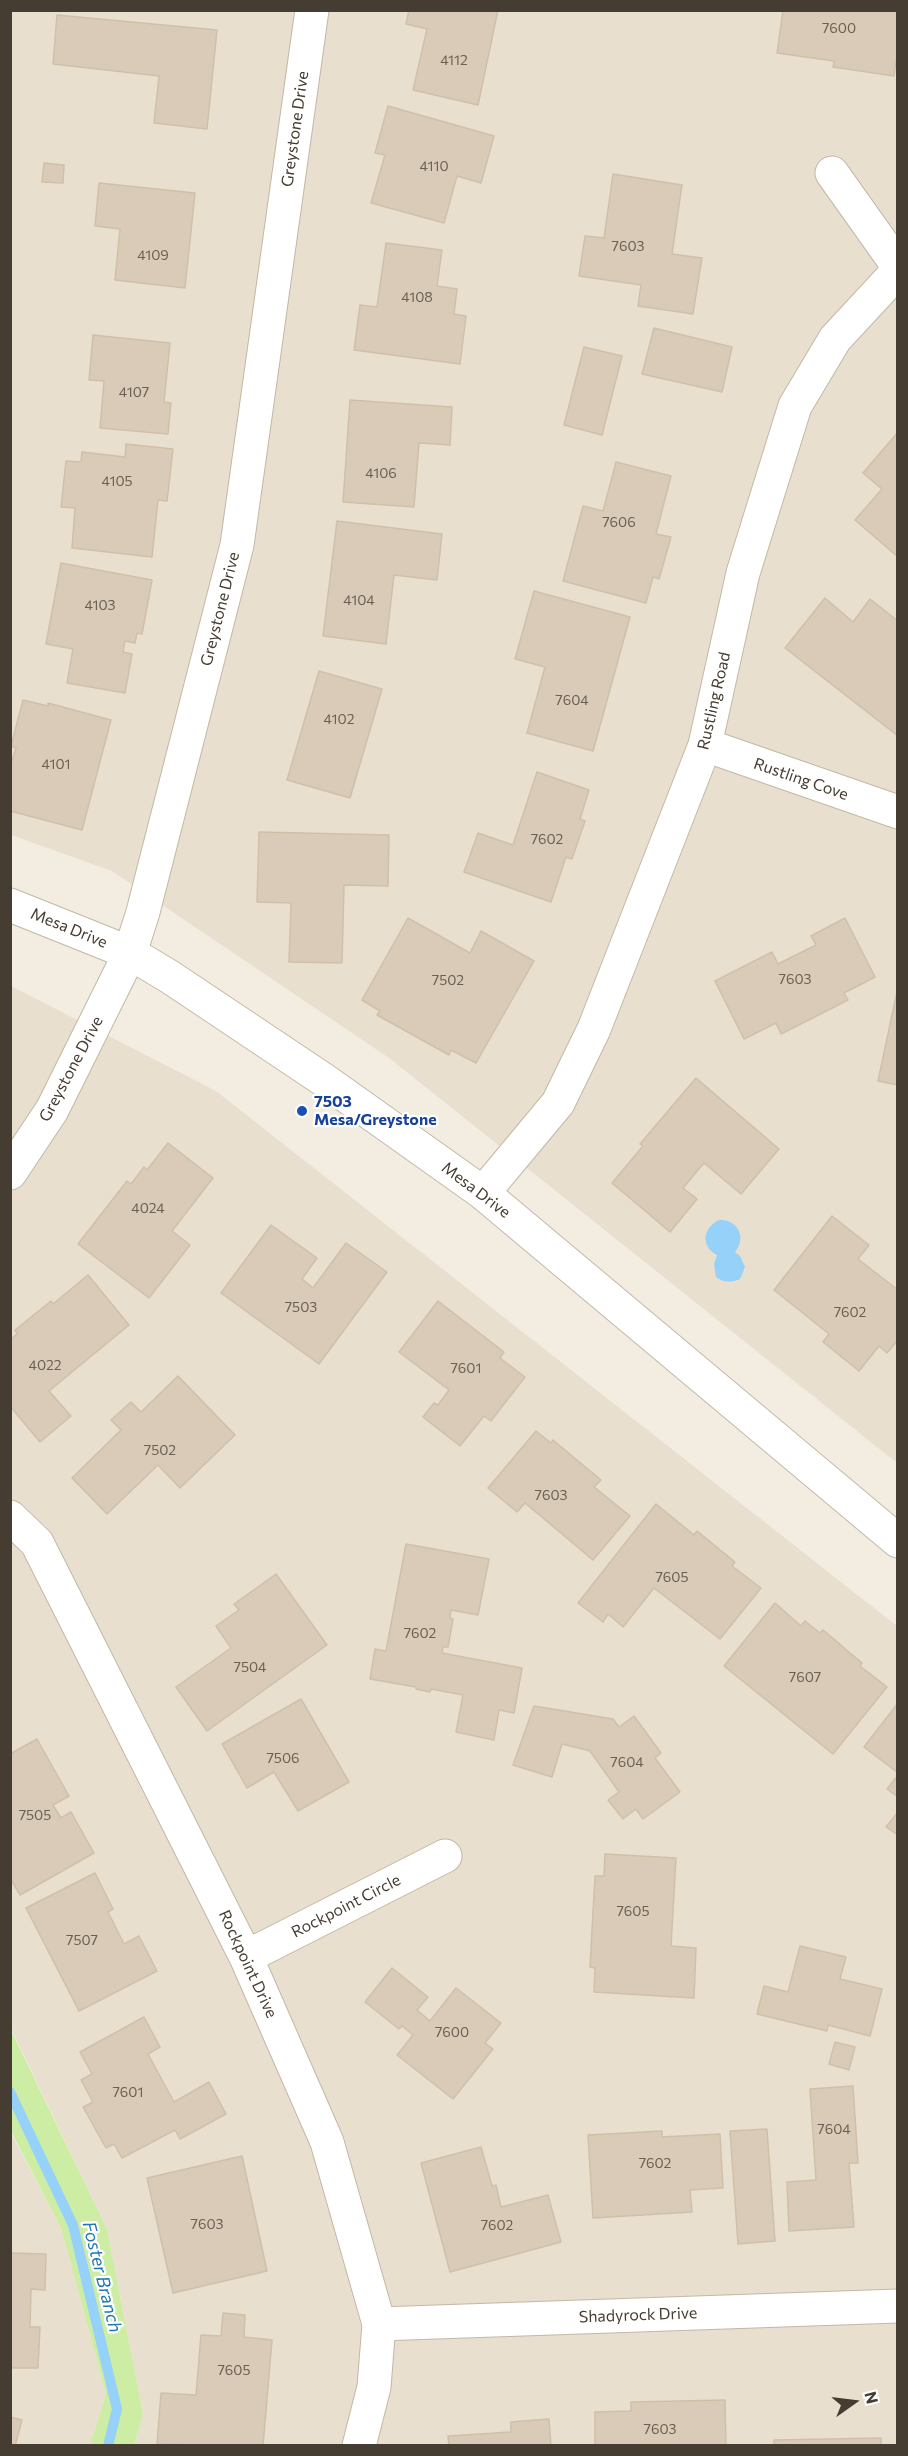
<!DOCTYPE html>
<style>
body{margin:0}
#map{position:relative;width:908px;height:2456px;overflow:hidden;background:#f3ede1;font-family:Commissioner,sans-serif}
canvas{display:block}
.frame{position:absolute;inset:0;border:12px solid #453d31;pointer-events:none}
.north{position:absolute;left:824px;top:2372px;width:60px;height:60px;-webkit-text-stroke:4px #fff;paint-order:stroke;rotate:76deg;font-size:16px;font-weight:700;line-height:24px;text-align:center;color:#453d31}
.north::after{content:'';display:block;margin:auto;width:21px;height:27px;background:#453d31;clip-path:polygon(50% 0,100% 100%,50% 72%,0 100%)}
</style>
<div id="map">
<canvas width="908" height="2456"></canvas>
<div class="frame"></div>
<div class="north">N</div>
</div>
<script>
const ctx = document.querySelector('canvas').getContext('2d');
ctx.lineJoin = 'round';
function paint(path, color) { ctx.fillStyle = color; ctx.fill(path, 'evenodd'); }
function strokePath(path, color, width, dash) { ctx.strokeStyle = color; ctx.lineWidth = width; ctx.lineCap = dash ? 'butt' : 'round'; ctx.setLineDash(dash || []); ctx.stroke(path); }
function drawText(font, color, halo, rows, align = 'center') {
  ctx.font = font + ' Commissioner,sans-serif'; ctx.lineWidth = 4.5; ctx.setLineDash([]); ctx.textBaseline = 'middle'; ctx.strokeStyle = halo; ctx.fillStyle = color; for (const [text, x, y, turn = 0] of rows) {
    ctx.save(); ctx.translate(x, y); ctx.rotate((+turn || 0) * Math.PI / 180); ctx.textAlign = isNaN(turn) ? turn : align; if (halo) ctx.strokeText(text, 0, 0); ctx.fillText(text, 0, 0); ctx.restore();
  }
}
paint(new Path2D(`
 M 11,11 L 897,11 L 897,1463 L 389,1058 L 112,871 L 11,835 Z
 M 11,986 L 216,1091 L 897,1626 L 897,2445 L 134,2445 L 143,2414 L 107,2229 L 11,2028 Z
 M 10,2131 L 61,2228 L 106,2394 L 90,2445 L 11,2445 Z`), '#e8dfcf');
paint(new Path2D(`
 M 10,2028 L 107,2229 L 143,2414 L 134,2445 L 90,2445 L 106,2394 L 61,2228 L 11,2131 Z`), '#cdeda4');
paint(new Path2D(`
 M 719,1220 C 738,1219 747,1238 735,1252 L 740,1256 L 745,1267 L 740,1279 C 730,1283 725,1283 716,1277 L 714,1264 L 717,1255 C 701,1247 702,1228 719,1220 Z`), '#95d1f8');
strokePath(new Path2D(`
 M 10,2092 L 73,2225 L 117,2409 L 108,2446`), '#95d1f8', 10);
const building = new Path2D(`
 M 409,10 L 498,10 L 478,105 L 413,90 L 427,29 L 406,24 Z
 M 783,10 L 898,10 L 898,45 L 894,76 L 833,67 L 834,61 L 777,53 Z
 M 57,15 L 217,30 L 207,129 L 154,123 L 159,76 L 53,64 Z
 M 388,106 L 494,136 L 481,183 L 457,176 L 444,223 L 371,203 L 385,155 L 375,153 Z
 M 44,163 L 64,165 L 63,183 L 42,182 Z
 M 613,174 L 682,185 L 672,254 L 702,258 L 693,314 L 638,306 L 641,285 L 579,276 L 585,236 L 604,238 Z
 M 99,183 L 195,193 L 185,288 L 115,280 L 120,229 L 95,226 Z
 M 386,243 L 442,250 L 437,286 L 457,289 L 454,314 L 466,316 L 460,364 L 354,350 L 360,305 L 377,307 Z
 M 654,328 L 732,347 L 722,392 L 642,374 Z
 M 93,335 L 170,343 L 164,402 L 171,403 L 168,434 L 100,428 L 104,381 L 89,380 Z
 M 584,347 L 622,356 L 602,435 L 564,425 Z
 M 350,400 L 452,407 L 450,445 L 419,443 L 414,507 L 343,502 Z
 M 898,432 L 898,557 L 855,520 L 882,489 L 863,473 Z
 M 126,444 L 173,449 L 167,501 L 158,500 L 152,557 L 72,548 L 75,508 L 61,507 L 66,461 L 81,462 L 82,452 L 125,457 Z
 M 616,462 L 671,476 L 656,534 L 671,537 L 659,579 L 653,577 L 646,603 L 563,581 L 583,506 L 603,511 Z
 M 337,521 L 442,534 L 437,580 L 394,575 L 386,644 L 323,636 Z
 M 61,563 L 152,580 L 142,634 L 137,633 L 135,643 L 125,641 L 123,652 L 132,654 L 125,693 L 67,683 L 73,649 L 46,644 Z
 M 534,591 L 630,617 L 593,751 L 527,733 L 545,667 L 515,659 Z
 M 825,598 L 853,622 L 870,599 L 898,621 L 898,736 L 785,648 Z
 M 319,671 L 382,689 L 350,798 L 287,780 Z
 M 23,700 L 48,706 L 48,703 L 111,720 L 82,830 L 10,811 L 10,767 L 16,748 L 11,746 Z
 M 537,772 L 589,790 L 580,819 L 585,821 L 572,859 L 566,857 L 551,902 L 464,872 L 478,833 L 513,845 Z
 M 259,832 L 389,835 L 388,886 L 344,885 L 342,963 L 289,962 L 291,903 L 257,902 Z
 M 408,918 L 470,953 L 481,931 L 534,961 L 476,1063 L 451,1050 L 449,1055 L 377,1015 L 380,1011 L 362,1000 Z
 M 845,918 L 875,977 L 844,993 L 848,1000 L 781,1034 L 776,1023 L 744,1039 L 715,981 L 772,952 L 778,964 L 816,945 L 811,936 Z
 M 898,987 L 898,1085 L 878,1081 Z
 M 696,1078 L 779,1149 L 741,1194 L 704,1163 L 683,1188 L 697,1199 L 670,1232 L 612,1183 L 643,1146 L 640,1144 Z
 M 168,1143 L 213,1178 L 172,1231 L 190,1245 L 149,1298 L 78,1244 L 127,1181 L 131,1184 L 144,1167 L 147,1170 Z
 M 832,1216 L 869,1245 L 858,1259 L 898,1290 L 898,1340 L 887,1353 L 879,1346 L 859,1371 L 823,1342 L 829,1334 L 774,1290 Z
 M 271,1225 L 317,1258 L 302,1279 L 313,1288 L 346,1243 L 387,1272 L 319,1364 L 221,1293 Z
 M 88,1275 L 129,1325 L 49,1391 L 71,1416 L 40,1442 L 10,1406 L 10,1340 L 17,1334 L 15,1330 L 51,1301 L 53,1304 Z
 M 438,1301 L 504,1352 L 500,1358 L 525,1377 L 491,1421 L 484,1416 L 460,1446 L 423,1417 L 434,1403 L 438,1405 L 449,1390 L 399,1352 Z
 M 178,1376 L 235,1435 L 180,1488 L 158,1465 L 107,1514 L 72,1478 L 121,1430 L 111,1420 L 131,1402 L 141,1412 Z
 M 536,1431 L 551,1443 L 553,1440 L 601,1480 L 594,1487 L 630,1516 L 593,1560 L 525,1503 L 517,1512 L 488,1488 Z
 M 656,1504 L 694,1535 L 697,1531 L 735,1562 L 732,1566 L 761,1588 L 720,1639 L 654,1588 L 623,1627 L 608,1614 L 603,1622 L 578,1603 Z
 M 406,1544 L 489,1559 L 478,1615 L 451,1610 L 450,1618 L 453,1619 L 448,1647 L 443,1647 L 442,1653 L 522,1668 L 514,1713 L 499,1710 L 494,1740 L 456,1732 L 463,1695 L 431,1689 L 430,1692 L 416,1689 L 416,1687 L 370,1679 L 375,1649 L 386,1651 Z
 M 276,1574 L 327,1645 L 207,1731 L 176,1687 L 231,1648 L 216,1626 L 239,1610 L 234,1604 Z
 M 775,1603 L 801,1626 L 805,1621 L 820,1633 L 823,1630 L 862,1663 L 860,1666 L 887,1687 L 833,1754 L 724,1666 Z
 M 301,1699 L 349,1782 L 298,1811 L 274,1772 L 247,1788 L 222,1744 Z
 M 898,1703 L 898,1773 L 864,1747 Z
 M 534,1706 L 613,1719 L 619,1727 L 634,1716 L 661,1753 L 655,1758 L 680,1792 L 643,1819 L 636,1809 L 623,1819 L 608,1800 L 619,1792 L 590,1751 L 562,1744 L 552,1777 L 513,1765 Z
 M 37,1739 L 69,1796 L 53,1805 L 61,1818 L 71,1812 L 94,1853 L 20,1895 L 10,1878 L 10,1754 Z
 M 898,1775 L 898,1797 L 887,1789 Z
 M 898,1812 L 898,1835 L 886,1827 Z
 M 605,1854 L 676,1858 L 671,1946 L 696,1948 L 694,1998 L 594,1992 L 595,1968 L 590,1967 L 595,1876 L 604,1876 Z
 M 95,1873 L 113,1909 L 108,1912 L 124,1944 L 139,1936 L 157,1971 L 79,2011 L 26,1908 Z
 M 800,1946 L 846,1957 L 840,1979 L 882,1989 L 870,2036 L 828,2025 L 827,2031 L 757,2014 L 764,1986 L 788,1992 Z
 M 392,1968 L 428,1997 L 417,2010 L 430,2021 L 456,1988 L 501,2023 L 485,2043 L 493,2049 L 453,2099 L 397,2055 L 413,2035 L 402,2026 L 399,2029 L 365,2002 Z
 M 144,2017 L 160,2047 L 148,2054 L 174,2102 L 209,2082 L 226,2114 L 180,2139 L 175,2130 L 122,2158 L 114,2144 L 106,2148 L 83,2107 L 93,2102 L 81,2080 L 92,2074 L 80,2052 Z
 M 835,2042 L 855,2047 L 849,2070 L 829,2064 Z
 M 853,2086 L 858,2163 L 849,2163 L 854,2227 L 789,2231 L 787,2182 L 816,2180 L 810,2089 Z
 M 767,2129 L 775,2241 L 738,2244 L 730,2131 Z
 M 662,2131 L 662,2137 L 720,2134 L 723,2188 L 690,2190 L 692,2212 L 593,2218 L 588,2135 Z
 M 481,2147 L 492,2186 L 496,2185 L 501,2207 L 548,2195 L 561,2242 L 450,2272 L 421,2163 Z
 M 242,2156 L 267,2271 L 173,2293 L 147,2178 Z
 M 10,2253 L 46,2254 L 45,2290 L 31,2289 L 30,2327 L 40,2327 L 38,2368 L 10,2368 Z
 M 223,2313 L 245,2315 L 244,2337 L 272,2340 L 263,2446 L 157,2444 L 161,2393 L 196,2395 L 201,2335 L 221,2336 Z
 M 725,2400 L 726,2446 L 595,2446 L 595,2412 L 631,2411 L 631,2402 Z
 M 10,2417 L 22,2420 L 15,2446 L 10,2446 Z
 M 549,2419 L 551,2446 L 449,2446 L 448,2436 L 511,2432 L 511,2422 Z
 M 881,2438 L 881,2446 L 774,2446 L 774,2440 Z`);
paint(building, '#d9cbb8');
strokePath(building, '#d1c0a8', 1.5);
const minor = new Path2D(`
 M 832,173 L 898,266
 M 705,745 L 898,812
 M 483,1193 L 558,1103 L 594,1029 L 705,745 L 743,573 L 795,406 L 835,339 L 898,271
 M 10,1517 L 37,1543 L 246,1957 L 327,2142 L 379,2324 L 374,2387 L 359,2446
 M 246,1957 L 445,1856
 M 379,2324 L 898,2306`);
const tertiary = new Path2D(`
 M 10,905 L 130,953 L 170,977 L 324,1080 L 483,1193 L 898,1541
 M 10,1173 L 52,1110 L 130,953 L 143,912 L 237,545 L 312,10`);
strokePath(minor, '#c2b8a6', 35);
strokePath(tertiary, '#c2b8a6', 35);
strokePath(minor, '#fff', 33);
strokePath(tertiary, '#fff', 33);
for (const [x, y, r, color] of [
 [302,1111,6,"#1a4fb4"]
]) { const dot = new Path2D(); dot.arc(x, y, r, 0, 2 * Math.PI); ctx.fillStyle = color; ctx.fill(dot); strokePath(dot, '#fff', 2); }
drawText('14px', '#6a6053', null, [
 ["7600",839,28],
 ["4112",454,60],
 ["4110",434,166],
 ["7603",628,246],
 ["4109",153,255],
 ["4108",417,297],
 ["4107",134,392],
 ["4106",381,473],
 ["4105",117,481],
 ["7606",619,522],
 ["4104",359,600],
 ["4103",100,605],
 ["7604",572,700],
 ["4102",339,719],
 ["4101",56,764],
 ["7602",547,839],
 ["7603",795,979],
 ["7502",448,980],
 ["4024",148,1208],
 ["7503",301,1307],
 ["7602",850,1312],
 ["4022",45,1365],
 ["7601",466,1368],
 ["7502",160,1450],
 ["7603",551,1495],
 ["7605",672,1577],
 ["7602",420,1633],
 ["7504",250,1667],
 ["7607",805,1677],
 ["7506",283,1758],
 ["7604",627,1762],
 ["7505",35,1815],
 ["7605",633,1911],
 ["7507",82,1940],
 ["7600",452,2032],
 ["7601",128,2092],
 ["7604",834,2129],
 ["7602",655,2163],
 ["7603",207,2224],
 ["7602",497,2225],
 ["7605",234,2370],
 ["7603",660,2429]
]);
drawText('16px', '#453d31', '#fff', [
 ["Greystone Drive",295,129,-82],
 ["Greystone Drive",220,609,-76],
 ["Rustling Road",714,701,-77],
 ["Rustling Cove",801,779,19],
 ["Mesa Drive",69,928,22],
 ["Greystone Drive",71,1069,-62],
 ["Mesa Drive",476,1190,37],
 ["Rockpoint Circle",346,1906,-27],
 ["Rockpoint Drive",248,1964,65],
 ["Shadyrock Drive",638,2315,-2]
]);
drawText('bold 16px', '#164399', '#fff', [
 ["7503",314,1102],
 ["Mesa/Greystone",314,1120]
], 'left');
drawText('italic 18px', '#1f78b2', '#fff', [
 ["Foster Branch",102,2277,76]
]);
</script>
